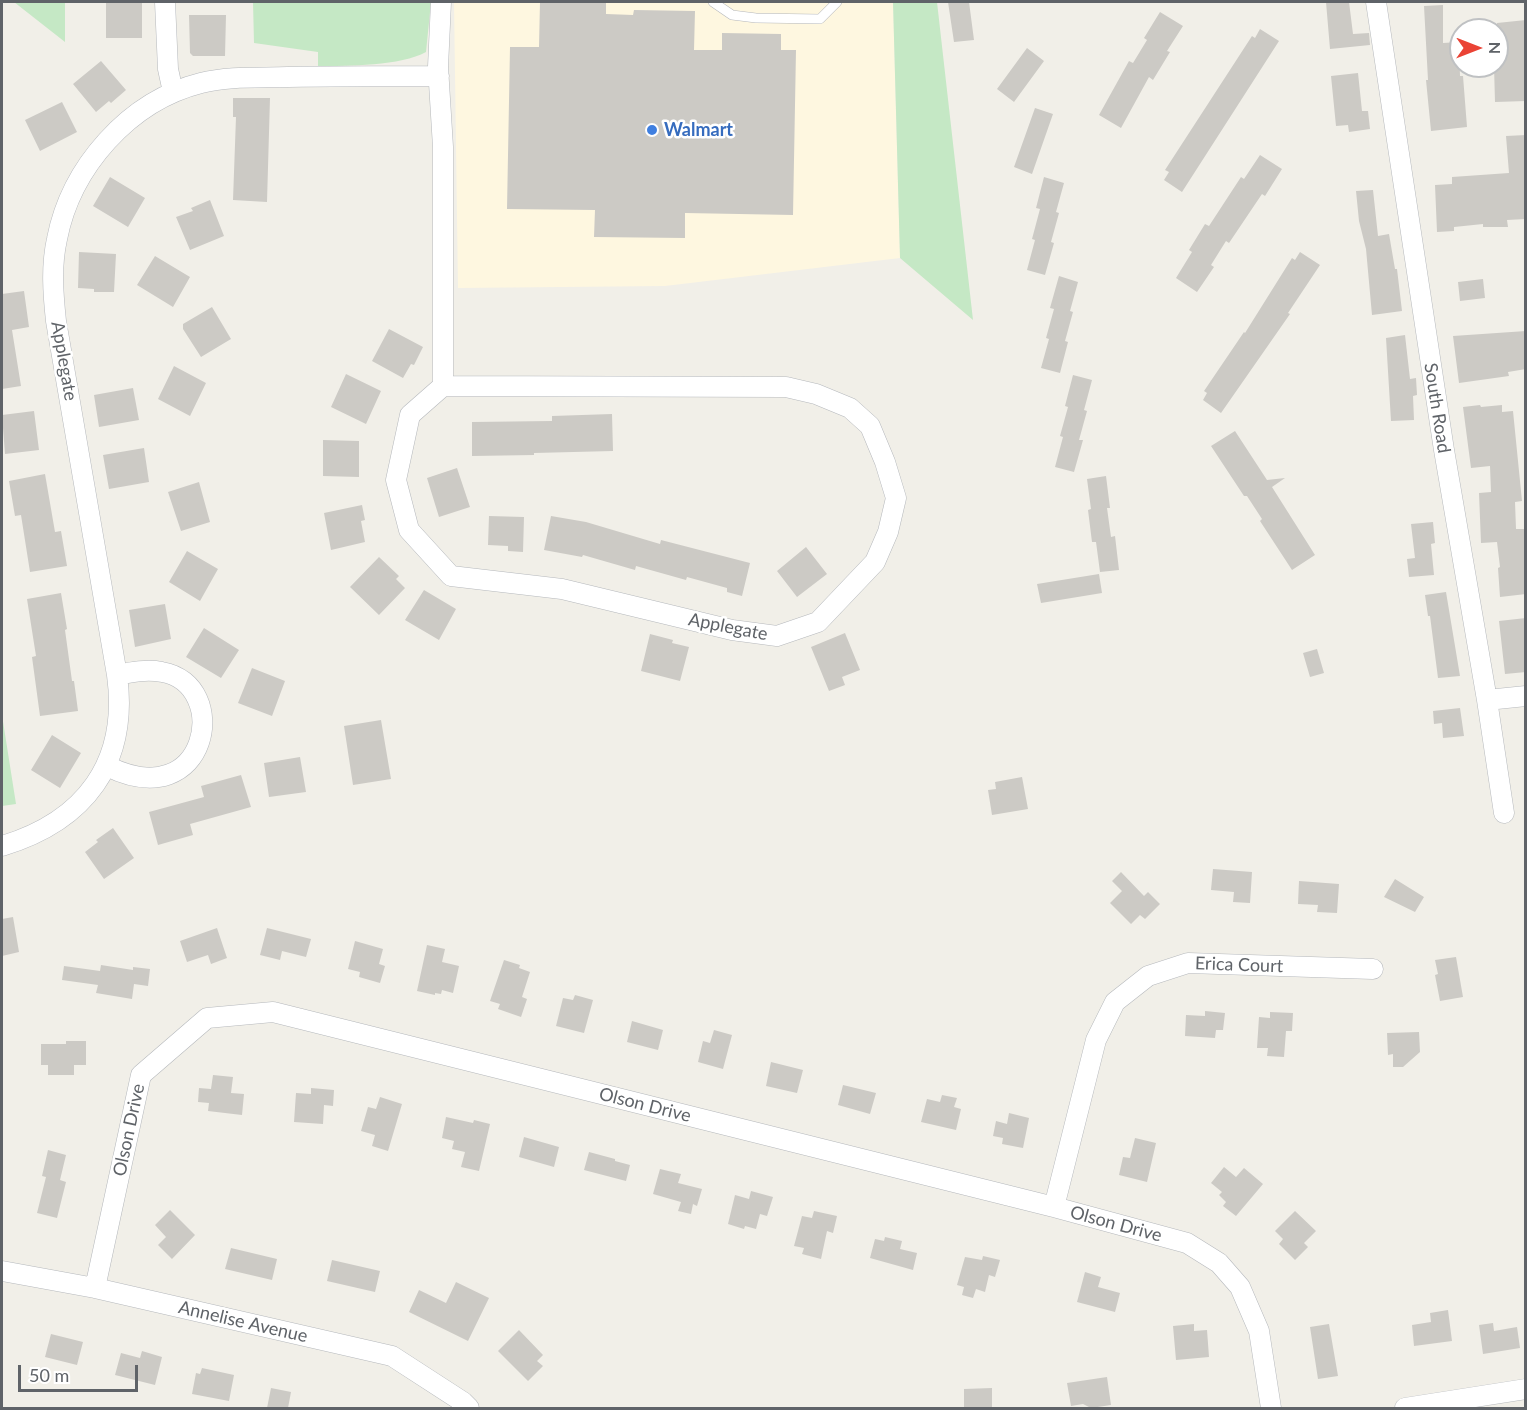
<!DOCTYPE html>
<style>
body{margin:0}
#map{position:relative;width:1527px;height:1410px;overflow:hidden;background:#f1efe8;font-family:Lato,sans-serif}
canvas{display:block}
.frame{position:absolute;inset:0;border:3px solid #5f6368;pointer-events:none}
.north{position:absolute;left:1449px;top:18px;width:60px;height:60px;box-sizing:border-box;background:#fff;border:2px solid #bfc1c3;border-radius:50%;rotate:90deg;font-size:16px;font-weight:700;line-height:24px;text-align:center;color:#5f6368}
.north::after{content:'';display:block;margin:auto;width:21px;height:27px;background:#ea4335;clip-path:polygon(50% 0,100% 100%,50% 72%,0 100%)}
.scale{position:absolute;left:18px;top:1365px;width:120px;height:27px;box-sizing:border-box;border:3px solid #5f6368;border-top:0;padding-left:8px;font-size:18px;line-height:21px;white-space:nowrap;color:#5f6368;-webkit-text-stroke:4px #fff;paint-order:stroke}
</style>
<div id="map">
<canvas width="1527" height="1410"></canvas>
<div class="frame"></div>
<div class="north">N</div>
<div class="scale">50 m</div>
</div>
<script>
const ctx = document.querySelector('canvas').getContext('2d');
ctx.lineJoin = 'round';
function paint(path, color) { ctx.fillStyle = color; ctx.fill(path, 'evenodd'); }
function strokePath(path, color, width, dash) { ctx.strokeStyle = color; ctx.lineWidth = width; ctx.lineCap = dash ? 'butt' : 'round'; ctx.setLineDash(dash || []); ctx.stroke(path); }
function drawText(font, color, halo, rows, align = 'center') {
  ctx.font = font + ' Lato,sans-serif'; ctx.lineWidth = 5; ctx.setLineDash([]); ctx.textBaseline = 'middle'; ctx.strokeStyle = halo; ctx.fillStyle = color; for (const [text, x, y, turn = 0] of rows) {
    ctx.save(); ctx.translate(x, y); ctx.rotate((+turn || 0) * Math.PI / 180); ctx.textAlign = isNaN(turn) ? turn : align; if (halo) ctx.strokeText(text, 0, 0); ctx.fillText(text, 0, 0); ctx.restore();
  }
}
paint(new Path2D(`
 M 454,2 L 893,2 L 900,258 L 665,286 L 458,288 Z`), '#fef7e0');
paint(new Path2D(`
 M 14,2 L 65,2 L 65,42 Z
 M 253,2 L 431,2 L 426,52 C 401,66 348,66 318,66 L 318,52 L 254,43 Z
 M 893,2 L 937,2 L 973,320 L 900,258 Z
 M 2,715 L 16,804 L 2,806 Z`), '#c5e8c5');
paint(new Path2D(`
 M 106,2 L 142,2 L 142,38 L 106,38 Z
 M 540,2 L 606,2 L 606,14 L 633,15 L 634,10 L 695,11 L 694,50 L 722,50 L 722,33 L 781,34 L 781,50 L 796,50 L 793,215 L 685,213 L 685,238 L 594,237 L 595,210 L 507,209 L 510,47 L 539,47 Z
 M 948,2 L 969,2 L 974,40 L 954,42 Z
 M 1326,2 L 1349,2 L 1353,34 L 1369,33 L 1370,45 L 1330,49 Z
 M 1443,5 L 1443,43 L 1459,42 L 1460,76 L 1463,76 L 1467,127 L 1431,131 L 1426,80 L 1428,80 L 1424,6 Z
 M 1160,12 L 1183,26 L 1167,51 L 1170,52 L 1153,80 L 1149,77 L 1121,128 L 1099,115 L 1129,61 L 1133,63 L 1147,40 L 1144,38 Z
 M 189,15 L 226,15 L 225,56 L 193,56 L 190,53 Z
 M 1526,20 L 1526,101 L 1495,102 L 1494,66 L 1497,66 L 1497,23 Z
 M 1260,29 L 1279,41 L 1182,192 L 1164,180 L 1169,172 L 1165,170 L 1252,36 L 1255,38 Z
 M 1027,48 L 1044,61 L 1014,102 L 997,89 Z
 M 101,61 L 126,90 L 111,103 L 109,101 L 96,112 L 73,84 Z
 M 1358,73 L 1362,111 L 1368,111 L 1370,129 L 1349,132 L 1348,125 L 1336,126 L 1331,76 Z
 M 233,98 L 270,98 L 267,202 L 233,200 L 236,117 L 233,117 Z
 M 62,102 L 77,132 L 40,151 L 25,120 Z
 M 1035,108 L 1053,114 L 1032,174 L 1014,167 Z
 M 1526,135 L 1526,219 L 1507,220 L 1508,227 L 1483,227 L 1483,224 L 1454,227 L 1454,231 L 1437,232 L 1435,185 L 1452,184 L 1452,177 L 1509,173 L 1506,136 Z
 M 1260,155 L 1282,169 L 1265,196 L 1262,194 L 1229,243 L 1226,241 L 1211,265 L 1214,267 L 1197,292 L 1176,278 L 1192,252 L 1189,250 L 1205,224 L 1209,226 L 1241,177 L 1244,179 Z
 M 110,177 L 145,198 L 128,227 L 93,206 Z
 M 1044,177 L 1064,183 L 1056,212 L 1059,213 L 1051,242 L 1054,243 L 1045,275 L 1027,270 L 1035,240 L 1032,239 L 1040,209 L 1036,208 Z
 M 1373,190 L 1378,236 L 1389,234 L 1395,269 L 1397,269 L 1402,311 L 1372,315 L 1366,249 L 1359,221 L 1356,191 Z
 M 210,200 L 224,236 L 190,250 L 176,217 L 193,211 L 191,208 Z
 M 79,252 L 116,254 L 114,292 L 94,292 L 94,289 L 78,288 Z
 M 1300,252 L 1320,265 L 1288,313 L 1290,314 L 1221,413 L 1203,400 L 1207,393 L 1204,391 L 1244,332 L 1245,333 L 1292,258 L 1295,260 Z
 M 155,256 L 190,277 L 173,307 L 137,285 Z
 M 1059,276 L 1078,282 L 1070,311 L 1073,312 L 1065,341 L 1068,342 L 1060,373 L 1041,368 L 1049,339 L 1046,338 L 1054,309 L 1050,308 Z
 M 1483,279 L 1485,298 L 1460,301 L 1458,282 Z
 M 24,291 L 29,327 L 12,330 L 21,386 L 2,389 L 2,294 Z
 M 212,307 L 231,339 L 201,357 L 183,329 L 183,324 Z
 M 389,329 L 423,347 L 414,365 L 411,364 L 403,378 L 372,361 Z
 M 1526,331 L 1526,369 L 1508,372 L 1509,376 L 1459,383 L 1453,336 Z
 M 1405,335 L 1410,379 L 1416,378 L 1417,395 L 1413,396 L 1414,420 L 1391,421 L 1386,338 Z
 M 174,366 L 206,383 L 190,416 L 158,399 Z
 M 346,374 L 381,391 L 366,424 L 331,407 Z
 M 1073,375 L 1092,380 L 1084,410 L 1087,411 L 1079,440 L 1083,440 L 1074,472 L 1055,467 L 1063,437 L 1060,436 L 1068,407 L 1065,406 Z
 M 133,388 L 139,420 L 99,427 L 94,395 Z
 M 1480,405 L 1481,407 L 1502,405 L 1502,412 L 1513,411 L 1522,501 L 1515,502 L 1516,529 L 1526,529 L 1526,594 L 1500,597 L 1498,568 L 1500,567 L 1497,542 L 1481,543 L 1479,493 L 1491,492 L 1490,466 L 1471,468 L 1463,407 Z
 M 34,411 L 39,450 L 5,454 L 2,415 Z
 M 612,414 L 613,451 L 534,453 L 534,455 L 472,456 L 472,422 L 552,421 L 552,416 Z
 M 1235,431 L 1267,480 L 1285,478 L 1272,487 L 1315,555 L 1292,570 L 1260,521 L 1262,519 L 1247,496 L 1244,496 L 1211,446 Z
 M 323,440 L 359,441 L 359,477 L 323,476 Z
 M 144,448 L 149,482 L 109,489 L 103,455 Z
 M 457,468 L 470,507 L 439,517 L 427,478 Z
 M 45,474 L 55,532 L 61,531 L 67,566 L 30,572 L 21,515 L 15,516 L 9,481 Z
 M 1106,476 L 1110,508 L 1107,508 L 1111,537 L 1115,536 L 1119,570 L 1100,572 L 1096,542 L 1092,542 L 1088,510 L 1091,509 L 1087,479 Z
 M 199,482 L 210,522 L 181,531 L 168,492 Z
 M 362,505 L 365,520 L 361,521 L 365,542 L 331,550 L 324,513 Z
 M 489,516 L 524,517 L 523,552 L 508,551 L 508,546 L 488,545 Z
 M 551,516 L 586,522 L 660,544 L 661,540 L 750,563 L 742,596 L 727,592 L 727,588 L 687,577 L 686,580 L 636,566 L 635,570 L 583,555 L 582,557 L 544,550 Z
 M 1433,522 L 1435,543 L 1431,544 L 1434,575 L 1409,577 L 1407,559 L 1415,558 L 1411,524 Z
 M 806,547 L 827,574 L 797,597 L 777,571 Z
 M 187,551 L 218,569 L 200,601 L 169,582 Z
 M 379,557 L 399,576 L 396,579 L 405,588 L 379,615 L 350,587 Z
 M 1099,574 L 1102,593 L 1041,603 L 1037,584 Z
 M 424,590 L 456,609 L 439,640 L 405,620 Z
 M 1446,592 L 1460,676 L 1438,678 L 1430,616 L 1428,616 L 1425,595 Z
 M 61,593 L 67,629 L 65,630 L 72,681 L 74,681 L 78,711 L 40,716 L 32,657 L 36,656 L 27,599 Z
 M 165,604 L 171,639 L 135,647 L 129,610 Z
 M 1526,618 L 1526,672 L 1505,674 L 1499,621 Z
 M 204,628 L 239,650 L 221,678 L 186,657 Z
 M 845,633 L 860,670 L 842,677 L 845,685 L 829,691 L 811,647 Z
 M 650,634 L 673,640 L 672,643 L 689,647 L 680,681 L 641,671 Z
 M 1317,649 L 1324,673 L 1310,677 L 1303,653 Z
 M 252,668 L 285,681 L 272,716 L 238,703 Z
 M 1460,708 L 1464,736 L 1443,738 L 1442,723 L 1434,724 L 1433,711 Z
 M 381,720 L 391,779 L 353,785 L 344,726 Z
 M 52,735 L 81,753 L 60,788 L 31,770 Z
 M 300,757 L 306,792 L 269,797 L 264,763 Z
 M 241,775 L 251,807 L 190,824 L 193,835 L 158,845 L 149,812 L 204,797 L 201,786 Z
 M 1022,777 L 1028,809 L 992,815 L 988,790 L 996,789 L 995,782 Z
 M 113,828 L 134,858 L 104,879 L 85,852 L 98,842 L 96,840 Z
 M 1213,869 L 1252,872 L 1250,903 L 1233,902 L 1234,892 L 1211,890 Z
 M 1121,872 L 1144,896 L 1148,892 L 1160,904 L 1145,919 L 1140,915 L 1131,924 L 1110,903 L 1122,891 L 1112,881 Z
 M 1395,879 L 1424,897 L 1415,912 L 1384,897 Z
 M 1299,881 L 1339,884 L 1337,913 L 1317,912 L 1318,905 L 1298,904 Z
 M 13,917 L 19,952 L 2,956 L 2,919 Z
 M 217,928 L 227,958 L 211,964 L 208,955 L 187,962 L 180,941 Z
 M 267,928 L 311,939 L 306,957 L 282,951 L 280,960 L 260,955 Z
 M 355,941 L 383,949 L 379,964 L 385,966 L 380,983 L 359,977 L 360,972 L 348,969 Z
 M 427,945 L 445,949 L 442,962 L 459,966 L 453,993 L 442,990 L 441,994 L 435,993 L 435,995 L 417,991 Z
 M 1456,957 L 1463,997 L 1440,1001 L 1435,975 L 1438,974 L 1435,960 Z
 M 504,960 L 520,965 L 519,968 L 530,972 L 522,997 L 527,999 L 521,1017 L 498,1009 L 500,1004 L 490,1001 Z
 M 101,965 L 133,970 L 133,967 L 150,969 L 148,986 L 134,984 L 132,999 L 96,993 L 98,985 L 62,980 L 64,966 L 100,971 Z
 M 575,995 L 593,1000 L 584,1033 L 556,1026 L 563,998 L 573,1000 Z
 M 1205,1011 L 1225,1013 L 1223,1030 L 1216,1030 L 1215,1038 L 1185,1036 L 1186,1015 L 1205,1016 Z
 M 1270,1012 L 1293,1013 L 1292,1031 L 1286,1031 L 1284,1057 L 1267,1056 L 1268,1048 L 1257,1048 L 1259,1017 L 1270,1018 Z
 M 632,1021 L 663,1030 L 658,1050 L 627,1042 Z
 M 714,1030 L 732,1035 L 723,1069 L 698,1062 L 703,1041 L 710,1043 Z
 M 1419,1032 L 1420,1052 L 1403,1067 L 1393,1067 L 1393,1054 L 1388,1055 L 1387,1033 Z
 M 66,1041 L 86,1041 L 86,1065 L 74,1065 L 74,1075 L 48,1075 L 48,1065 L 41,1065 L 41,1044 L 66,1044 Z
 M 771,1062 L 803,1070 L 797,1093 L 766,1086 Z
 M 213,1075 L 233,1077 L 231,1093 L 244,1094 L 242,1115 L 208,1111 L 209,1103 L 198,1102 L 199,1088 L 211,1089 Z
 M 843,1085 L 876,1093 L 870,1114 L 838,1105 Z
 M 311,1088 L 334,1090 L 333,1106 L 324,1105 L 323,1124 L 294,1122 L 296,1093 L 311,1094 Z
 M 942,1095 L 957,1098 L 954,1107 L 961,1109 L 956,1130 L 921,1122 L 927,1099 L 940,1102 Z
 M 380,1097 L 402,1104 L 388,1151 L 372,1146 L 375,1135 L 361,1131 L 368,1107 L 376,1109 Z
 M 1009,1113 L 1029,1118 L 1023,1148 L 1002,1144 L 1003,1138 L 993,1136 L 996,1121 L 1007,1124 Z
 M 446,1117 L 473,1123 L 474,1120 L 490,1124 L 479,1171 L 461,1167 L 465,1152 L 452,1149 L 454,1141 L 442,1138 Z
 M 524,1137 L 559,1147 L 554,1167 L 519,1157 Z
 M 1135,1138 L 1156,1143 L 1147,1182 L 1119,1175 L 1123,1157 L 1130,1158 Z
 M 48,1150 L 66,1155 L 60,1180 L 66,1182 L 57,1218 L 37,1213 L 46,1177 L 42,1176 Z
 M 589,1152 L 615,1159 L 615,1161 L 630,1165 L 626,1181 L 584,1170 Z
 M 1224,1167 L 1236,1177 L 1244,1168 L 1263,1184 L 1236,1216 L 1223,1206 L 1226,1202 L 1219,1195 L 1222,1192 L 1211,1183 Z
 M 660,1169 L 681,1174 L 678,1183 L 702,1189 L 697,1206 L 693,1204 L 691,1214 L 678,1211 L 681,1202 L 653,1194 Z
 M 751,1191 L 773,1197 L 767,1216 L 760,1214 L 756,1229 L 745,1226 L 744,1229 L 728,1224 L 735,1195 L 749,1199 Z
 M 170,1210 L 195,1235 L 172,1259 L 158,1245 L 166,1237 L 155,1225 Z
 M 814,1211 L 837,1216 L 833,1233 L 827,1231 L 821,1259 L 802,1254 L 804,1248 L 794,1246 L 802,1216 L 812,1218 Z
 M 1295,1211 L 1316,1231 L 1304,1243 L 1308,1247 L 1295,1260 L 1279,1244 L 1283,1239 L 1275,1231 Z
 M 885,1237 L 902,1241 L 900,1249 L 917,1253 L 913,1270 L 870,1258 L 875,1239 L 884,1241 Z
 M 231,1248 L 277,1259 L 272,1280 L 225,1269 Z
 M 983,1256 L 1000,1260 L 995,1277 L 989,1275 L 985,1292 L 976,1289 L 973,1298 L 962,1295 L 964,1287 L 957,1285 L 965,1257 L 982,1260 Z
 M 332,1260 L 380,1271 L 375,1292 L 327,1281 Z
 M 1085,1272 L 1101,1277 L 1098,1287 L 1120,1293 L 1115,1312 L 1077,1302 Z
 M 456,1282 L 489,1298 L 468,1341 L 409,1312 L 419,1290 L 446,1303 Z
 M 1448,1310 L 1452,1341 L 1414,1346 L 1412,1325 L 1431,1322 L 1430,1313 Z
 M 1493,1323 L 1494,1331 L 1517,1327 L 1520,1348 L 1483,1354 L 1479,1325 Z
 M 1194,1324 L 1194,1331 L 1207,1330 L 1209,1357 L 1176,1360 L 1173,1326 Z
 M 1329,1324 L 1338,1376 L 1318,1379 L 1310,1327 Z
 M 519,1330 L 543,1355 L 537,1361 L 543,1366 L 528,1381 L 498,1351 Z
 M 51,1334 L 83,1342 L 77,1365 L 45,1357 Z
 M 142,1351 L 162,1357 L 155,1385 L 115,1375 L 121,1353 L 140,1358 Z
 M 202,1368 L 234,1375 L 229,1401 L 192,1394 L 196,1373 L 200,1374 Z
 M 1107,1377 L 1111,1405 L 1091,1408 L 1083,1404 L 1071,1406 L 1067,1383 Z
 M 271,1388 L 291,1392 L 288,1408 L 267,1408 Z
 M 992,1388 L 992,1408 L 964,1408 L 964,1389 Z`), '#cccac5');
const lane = new Path2D(`
 M 713,2 L 732,15 L 756,18 L 820,19 L 837,2`);
const street = new Path2D(`
 M 165,2 L 168,69 L 173,92
 M 441,2 L 438,67 L 443,147 L 443,386
 M 1376,2 L 1444,450 L 1487,700 L 1504,813
 M 443,386 L 786,387 L 816,394 L 850,408 L 870,426 L 885,462 L 896,498 L 888,532 L 875,562 L 818,622 L 777,636 L 732,630 L 562,589 L 451,576 L 409,530 L 396,480 L 410,415 Z
 M 1487,700 L 1526,696
 M 107,766 C 209,817 232,684 162,672 C 147,669 132,672 117,675
 M 2,846 C 85,821 129,763 117,675 L 56,321 C 53,293 51,266 57,239 C 71,167 129,101 201,83 C 229,76 259,78 288,77 C 338,76 388,76 439,76
 M 1054,1207 L 1096,1040 L 1115,1002 L 1148,976 L 1188,963 L 1373,969
 M 2,1271 L 95,1288 L 392,1356 L 463,1402 L 469,1408
 M 95,1288 L 141,1075 L 207,1018 L 273,1012 L 1054,1207 L 1187,1243 L 1219,1263 L 1240,1287 L 1259,1331 L 1271,1408
 M 1405,1408 L 1526,1389`);
strokePath(lane, '#b5b8bc', 10);
strokePath(street, '#b5b8bc', 21);
strokePath(lane, '#fff', 9);
strokePath(street, '#fff', 20);
for (const [x, y, r, color] of [
 [652,130,6,"#3f7fe0"]
]) { const dot = new Path2D(); dot.arc(x, y, r, 0, 2 * Math.PI); ctx.fillStyle = color; ctx.fill(dot); strokePath(dot, '#fff', 2); }
drawText('bold 18px', '#366cbe', '#fff', [
 ["Walmart",664,130]
], 'left');
drawText('18px', '#5f6368', '#fff', [
 ["Applegate",64,361,80],
 ["South Road",1437,408,81],
 ["Applegate",728,627,11],
 ["Erica Court",1239,965,2],
 ["Olson Drive",645,1105,14],
 ["Olson Drive",129,1130,-78],
 ["Olson Drive",1116,1224,15],
 ["Annelise Avenue",243,1322,13]
]);
</script>
